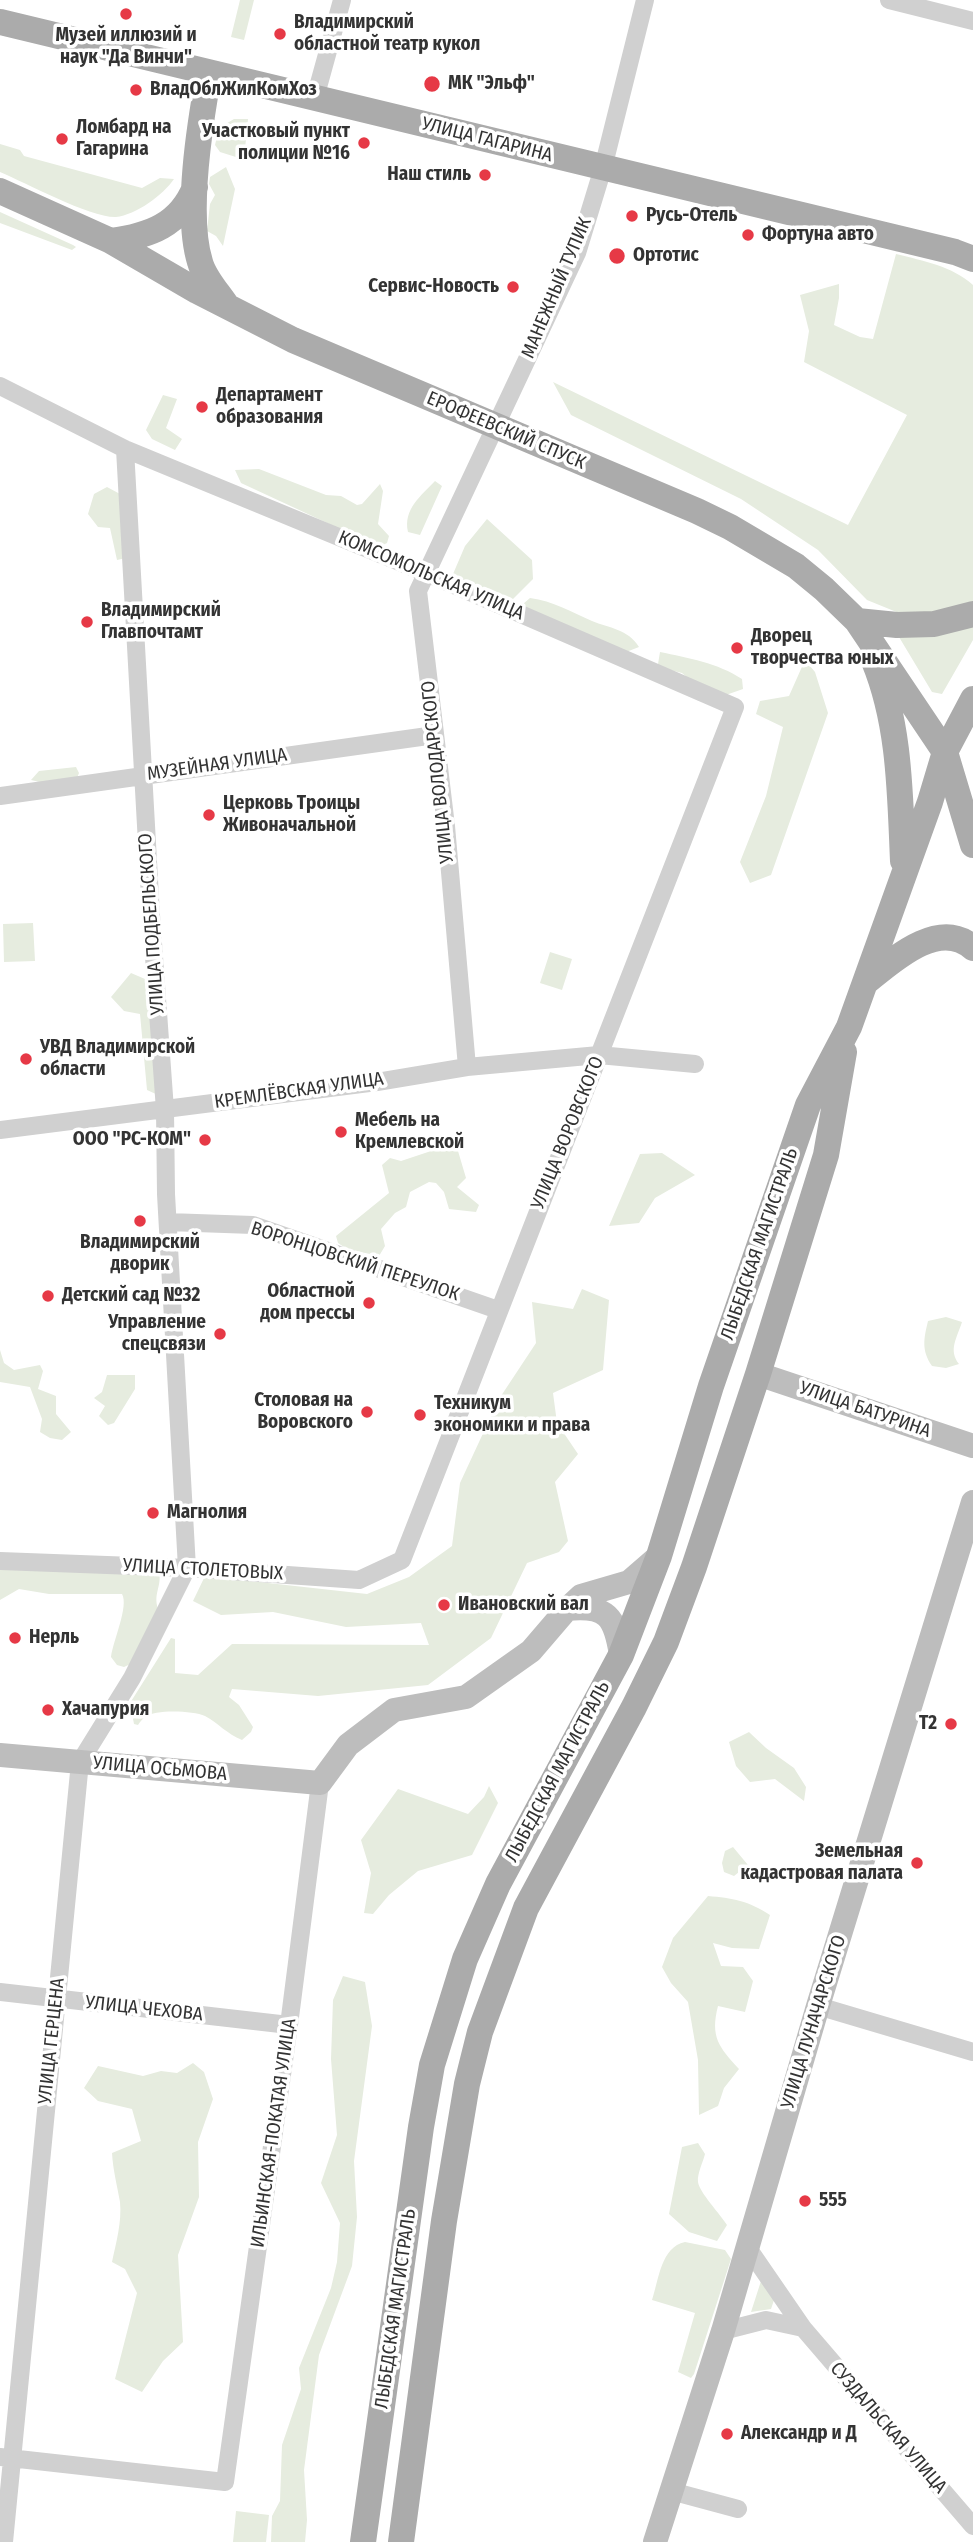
<!DOCTYPE html>
<meta charset="utf-8">
<style>
body{margin:0}
canvas{display:block;background:#fff}
</style>
<canvas width="973" height="2542"></canvas>
<script>
const g = document.querySelector('canvas').getContext('2d');
g.lineJoin = 'round';
function fillPath(path, color) {
  g.fillStyle = color;
  g.fill(path, 'evenodd');
}
function strokePath(path, color, width, dash) {
  g.strokeStyle = color;
  g.lineWidth = width;
  g.lineCap = dash ? 'butt' : 'round';
  g.setLineDash(dash || []);
  g.stroke(path);
}
function write(font, color, halo, rows, align = 'center') {
  g.font = font + ' "Fira Sans Condensed",sans-serif';
  g.lineWidth = 7;
  g.setLineDash([]);
  g.textBaseline = 'middle';
  g.strokeStyle = halo;
  g.fillStyle = color;
  for (const [text, x, y, turn = 0] of rows) {
    g.save();
    g.translate(x, y);
    g.rotate((+turn || 0) * Math.PI / 180);
    g.textAlign = isNaN(turn) ? turn : align;
    if (halo) g.strokeText(text, 0, 0);
    g.fillText(text, 0, 0);
    g.restore();
  }
}
const green = new Path2D(`
 M 240,0 L 254,0 L 244,40 L 231,37 Z
 M 234,119 L 248,119 L 245,149 L 239,158 L 220,152 L 215,145 L 219,128 Z
 M 0,144 L 20,150 L 24,156 L 142,188 L 160,178 L 174,179 C 163,195 136,215 116,217 C 91,218 26,183 0,172 Z
 M 226,167 L 235,189 L 223,246 L 216,236 L 207,231 L 210,204 L 215,195 L 209,184 L 210,177 Z
 M 0,212 L 73,245 L 76,247 L 72,250 L 0,223 Z
 M 896,254 C 924,261 952,266 973,285 L 973,602 L 935,612 L 899,613 L 867,600 L 818,550 L 741,499 L 571,415 L 553,382 L 848,525 L 907,415 L 804,362 L 809,331 L 800,295 L 839,284 L 839,298 L 834,325 L 860,337 L 873,339 Z
 M 163,395 L 177,399 L 166,428 L 182,439 L 175,450 L 152,439 L 146,430 Z
 M 259,469 L 326,495 L 341,496 L 357,505 L 362,504 L 380,484 L 383,491 L 378,524 L 389,536 L 387,543 L 379,547 L 241,483 L 235,470 Z
 M 435,481 L 442,486 L 420,535 L 408,532 C 403,509 421,496 435,481 Z
 M 107,487 L 120,494 L 126,558 L 117,560 L 110,528 L 98,527 L 88,514 L 94,494 Z
 M 487,519 L 532,560 L 533,579 L 513,599 L 490,596 L 453,574 L 465,546 Z
 M 530,598 C 553,601 571,612 592,621 C 609,628 628,629 639,647 L 621,654 L 523,609 L 523,604 Z
 M 973,622 L 973,640 L 942,694 L 932,692 L 896,632 Z
 M 660,652 C 688,658 718,663 742,679 L 743,689 L 723,696 L 695,684 L 682,673 L 662,668 L 658,664 Z
 M 805,660 L 815,672 L 828,713 L 771,875 L 750,883 L 740,862 L 766,796 L 783,727 L 756,714 L 760,701 L 789,696 Z
 M 76,767 L 79,773 L 77,778 L 44,783 L 31,780 L 39,771 Z
 M 33,923 L 35,961 L 4,962 L 3,924 Z
 M 550,952 L 572,959 L 562,990 L 540,983 Z
 M 131,973 L 152,982 L 158,1095 L 147,1090 L 140,1014 L 124,1011 L 111,997 Z
 M 434,1150 L 458,1151 L 466,1178 L 457,1187 L 479,1205 L 476,1212 L 449,1209 L 444,1192 L 436,1183 L 429,1182 L 410,1192 L 406,1207 L 395,1213 L 381,1229 L 385,1246 L 379,1256 L 347,1249 L 338,1243 L 336,1236 L 389,1193 L 382,1165 L 390,1158 L 401,1161 Z
 M 662,1153 L 695,1175 L 655,1198 L 639,1223 L 609,1226 L 640,1154 Z
 M 582,1289 L 609,1300 L 603,1370 L 553,1393 L 557,1423 L 578,1454 L 555,1482 L 568,1541 L 559,1552 L 527,1563 L 491,1638 L 428,1685 L 318,1696 L 232,1689 L 229,1697 L 239,1705 L 253,1727 L 251,1732 L 242,1740 C 227,1734 218,1723 205,1716 C 193,1711 156,1709 145,1717 C 142,1719 140,1722 138,1725 L 134,1724 L 130,1703 L 171,1638 L 175,1639 L 175,1673 L 198,1675 L 232,1644 L 429,1645 L 421,1623 L 346,1627 L 273,1612 L 221,1615 L 193,1601 L 205,1576 L 367,1594 L 409,1577 L 452,1546 L 460,1483 L 499,1399 L 536,1343 L 532,1302 L 573,1309 Z
 M 946,1317 L 962,1322 C 957,1338 948,1350 959,1364 L 946,1368 L 932,1366 C 921,1350 924,1338 928,1321 Z
 M 0,1350 L 4,1363 L 14,1370 L 40,1365 L 43,1371 L 38,1389 L 56,1396 L 56,1414 L 71,1432 L 62,1440 L 50,1438 L 40,1432 L 42,1419 L 30,1387 L 0,1382 Z
 M 107,1375 L 135,1375 L 135,1389 L 114,1423 L 108,1425 L 99,1416 L 105,1406 L 94,1398 L 102,1392 Z
 M 0,1565 L 159,1572 C 162,1587 153,1593 158,1609 L 135,1662 L 124,1667 L 117,1665 L 111,1657 C 113,1641 129,1606 122,1594 L 49,1594 L 19,1589 L 0,1600 Z
 M 749,1732 L 766,1748 L 794,1768 L 806,1787 L 804,1801 L 775,1779 L 750,1782 L 736,1766 L 729,1742 Z
 M 489,1786 L 498,1803 L 472,1855 L 418,1871 L 389,1895 L 373,1914 L 364,1913 L 371,1873 L 361,1840 L 398,1789 L 468,1814 L 484,1797 Z
 M 733,1847 L 748,1865 L 734,1876 L 724,1872 L 722,1863 L 725,1851 Z
 M 708,1896 C 732,1898 749,1901 770,1915 L 759,1949 L 732,1948 L 713,1943 L 721,1966 L 743,1967 L 753,1981 L 745,2012 L 718,2006 C 710,2037 719,2047 739,2069 L 724,2088 L 718,2106 L 699,2115 L 698,2060 L 688,2002 L 671,1983 L 662,1967 L 673,1938 Z
 M 343,1976 L 365,1982 L 372,2026 L 354,2161 L 357,2217 L 352,2266 L 319,2355 L 304,2470 L 307,2520 L 305,2542 L 271,2542 L 272,2516 L 280,2501 L 282,2445 L 301,2389 L 299,2368 L 331,2288 L 337,2262 L 340,2223 L 321,2183 L 337,2135 L 331,2059 L 333,2000 Z
 M 193,2063 L 204,2072 L 213,2099 L 198,2142 L 199,2197 L 178,2255 L 183,2342 L 163,2361 L 142,2392 L 115,2379 L 137,2293 L 125,2269 L 112,2262 C 116,2243 122,2222 120,2202 C 117,2185 113,2170 112,2153 L 141,2141 L 132,2109 L 98,2101 L 84,2088 L 98,2066 L 143,2076 L 161,2071 L 177,2073 Z
 M 698,2143 L 705,2154 C 703,2162 697,2174 698,2182 C 699,2192 721,2215 727,2225 L 717,2241 L 689,2232 L 669,2214 L 682,2147 Z
 M 685,2242 L 725,2250 L 731,2259 L 694,2374 L 691,2378 L 678,2372 L 695,2313 L 652,2300 C 659,2279 661,2247 685,2242 Z
 M 761,2281 L 774,2300 L 771,2309 L 751,2312 Z
 M 236,2511 L 269,2515 L 266,2542 L 233,2542 Z`);
const street = new Path2D(`
 M 889,0 L 973,21
 M 315,98 L 342,0
 M 0,386 L 125,449 L 426,573 L 735,707 L 402,1560 L 359,1580 L 187,1568 L 0,1561
 M 0,796 L 435,735
 M 467,1067 L 446,826 L 418,591 L 577,253 L 603,168 L 645,0
 M 0,1130 L 377,1082 L 467,1067 L 599,1055 L 695,1064
 M 168,1222 L 253,1225 L 498,1310
 M 0,1992 L 289,2025
 M 818,2006 L 973,2052
 M 748,2248 L 803,2328 L 973,2526
 M 723,2331 L 766,2320 L 803,2328
 M 0,2457 L 225,2482 L 289,2025 L 320,1783
 M 671,2491 L 738,2509
 M 4,2542 L 80,1762 L 132,1678 L 187,1568 L 166,1194 L 165,1110 L 151,915 L 125,449`);
const secondary = new Path2D(`
 M 758,1374 L 973,1446
 M 567,1609 C 607,1605 615,1616 621,1655
 M 0,1755 L 320,1783 L 348,1745 L 394,1710 L 466,1697 L 531,1651 L 567,1609 L 581,1596 L 629,1582 L 659,1556
 M 655,2542 L 723,2331 L 818,2006 L 973,1502`);
const primary = new Path2D(`
 M 0,22 L 955,252 L 973,259
 M 209,73 C 200,123 185,214 200,262 C 204,277 216,290 225,303
 M 0,191 L 111,241 L 197,291 L 293,340 L 697,511 L 730,527 L 796,566 L 824,589 L 857,621 L 945,752 L 973,845
 M 111,241 C 149,236 180,225 195,187
 M 857,621 L 897,625 L 934,624 L 973,614
 M 874,661 C 900,724 900,794 903,861
 M 866,982 C 892,961 939,917 973,948
 M 363,2542 L 421,2127 L 432,2065 L 465,1959 L 498,1884 L 621,1655 L 659,1556 L 711,1386 L 808,1105 L 849,1027 L 930,802 L 945,752 L 973,699
 M 401,2542 L 444,2221 L 467,2084 L 480,2032 L 526,1908 L 634,1707 L 666,1642 L 694,1567 L 758,1374 L 826,1155 L 844,1052`);
const markers = [
 [126,14,7,"#e63946"],
 [280,34,7,"#e63946"],
 [432,84,9,"#e63946"],
 [136,90,7,"#e63946"],
 [62,139,7,"#e63946"],
 [364,143,7,"#e63946"],
 [485,175,7,"#e63946"],
 [632,216,7,"#e63946"],
 [748,235,7,"#e63946"],
 [617,256,9,"#e63946"],
 [513,287,7,"#e63946"],
 [202,407,7,"#e63946"],
 [87,622,7,"#e63946"],
 [737,648,7,"#e63946"],
 [209,815,7,"#e63946"],
 [26,1059,7,"#e63946"],
 [341,1132,7,"#e63946"],
 [205,1140,7,"#e63946"],
 [140,1221,7,"#e63946"],
 [48,1296,7,"#e63946"],
 [369,1303,7,"#e63946"],
 [220,1334,7,"#e63946"],
 [367,1412,7,"#e63946"],
 [420,1415,7,"#e63946"],
 [153,1513,7,"#e63946"],
 [444,1605,7,"#e63946"],
 [15,1638,7,"#e63946"],
 [48,1710,7,"#e63946"],
 [951,1724,7,"#e63946"],
 [917,1863,7,"#e63946"],
 [805,2201,7,"#e63946"],
 [727,2434,7,"#e63946"]
];
const poiNames = [
 ["Владимирский",294,23],
 ["областной театр кукол",294,45],
 ["Музей иллюзий и",126,36,"center"],
 ["наук \"Да Винчи\"",126,58,"center"],
 ["МК \"Эльф\"",448,84],
 ["ВладОблЖилКомХоз",150,90],
 ["Ломбард на",76,128],
 ["Гагарина",76,150],
 ["Участковый пункт",350,132,"right"],
 ["полиции №16",350,154,"right"],
 ["Наш стиль",471,175,"right"],
 ["Русь-Отель",646,216],
 ["Фортуна авто",762,235],
 ["Ортотис",633,256],
 ["Сервис-Новость",499,287,"right"],
 ["Департамент",216,396],
 ["образования",216,418],
 ["Владимирский",101,611],
 ["Главпочтамт",101,633],
 ["Дворец",751,637],
 ["творчества юных",751,659],
 ["Церковь Троицы",223,804],
 ["Живоначальной",223,826],
 ["УВД Владимирской",40,1048],
 ["области",40,1070],
 ["Мебель на",355,1121],
 ["Кремлевской",355,1143],
 ["ООО \"РС-КОМ\"",191,1140,"right"],
 ["Владимирский",140,1243,"center"],
 ["дворик",140,1265,"center"],
 ["Областной",355,1292,"right"],
 ["дом прессы",355,1314,"right"],
 ["Детский сад №32",62,1296],
 ["Управление",206,1323,"right"],
 ["спецсвязи",206,1345,"right"],
 ["Столовая на",353,1401,"right"],
 ["Воровского",353,1423,"right"],
 ["Техникум",434,1404],
 ["экономики и права",434,1426],
 ["Магнолия",167,1513],
 ["Ивановский вал",458,1605],
 ["Нерль",29,1638],
 ["Хачапурия",62,1710],
 ["T2",937,1724,"right"],
 ["Земельная",903,1852,"right"],
 ["кадастровая палата",903,1874,"right"],
 ["555",819,2201],
 ["Александр и Д",741,2434]
];
const streetNames = [
 ["УЛИЦА ГАГАРИНА",487,140,14],
 ["МАНЕЖНЫЙ ТУПИК",557,288,-67],
 ["ЕРОФЕЕВСКИЙ СПУСК",506,431,23],
 ["КОМСОМОЛЬСКАЯ УЛИЦА",431,576,23],
 ["МУЗЕЙНАЯ УЛИЦА",217,765,-8],
 ["УЛИЦА ВОЛОДАРСКОГО",438,772,-96],
 ["УЛИЦА ПОДБЕЛЬСКОГО",152,924,-94],
 ["КРЕМЛЁВСКАЯ УЛИЦА",299,1091,-8],
 ["УЛИЦА ВОРОВСКОГО",568,1133,-68],
 ["ЛЫБЕДСКАЯ МАГИСТРАЛЬ",760,1244,-71],
 ["ВОРОНЦОВСКИЙ ПЕРЕУЛОК",355,1262,18],
 ["УЛИЦА БАТУРИНА",865,1410,19],
 ["УЛИЦА СТОЛЕТОВЫХ",203,1570,3],
 ["УЛИЦА ОСЬМОВА",160,1769,5],
 ["ЛЫБЕДСКАЯ МАГИСТРАЛЬ",558,1772,-62],
 ["УЛИЦА ЧЕХОВА",144,2009,6],
 ["УЛИЦА ЛУНАЧАРСКОГО",814,2022,-73],
 ["УЛИЦА ГЕРЦЕНА",52,2041,-84],
 ["ИЛЬИНСКАЯ-ПОКАТАЯ УЛИЦА",274,2133,-82],
 ["ЛЫБЕДСКАЯ МАГИСТРАЛЬ",396,2309,-82],
 ["СУЗДАЛЬСКАЯ УЛИЦА",888,2428,49]
];
fillPath(green, '#e6ecdf');
strokePath(street, '#d0d0d0', 18);
strokePath(secondary, '#bdbdbd', 24);
strokePath(primary, '#ababab', 26);
for (const [x, y, r, color] of markers) {
  const dot = new Path2D();
  dot.arc(x, y, r, 0, 2 * Math.PI);
  g.fillStyle = color;
  g.fill(dot);
  strokePath(dot, '#fff', 2.5);
}
write('bold 19px', '#333', '#fff', poiNames, 'left');
write('19px', '#333', '#fff', streetNames);
</script>
